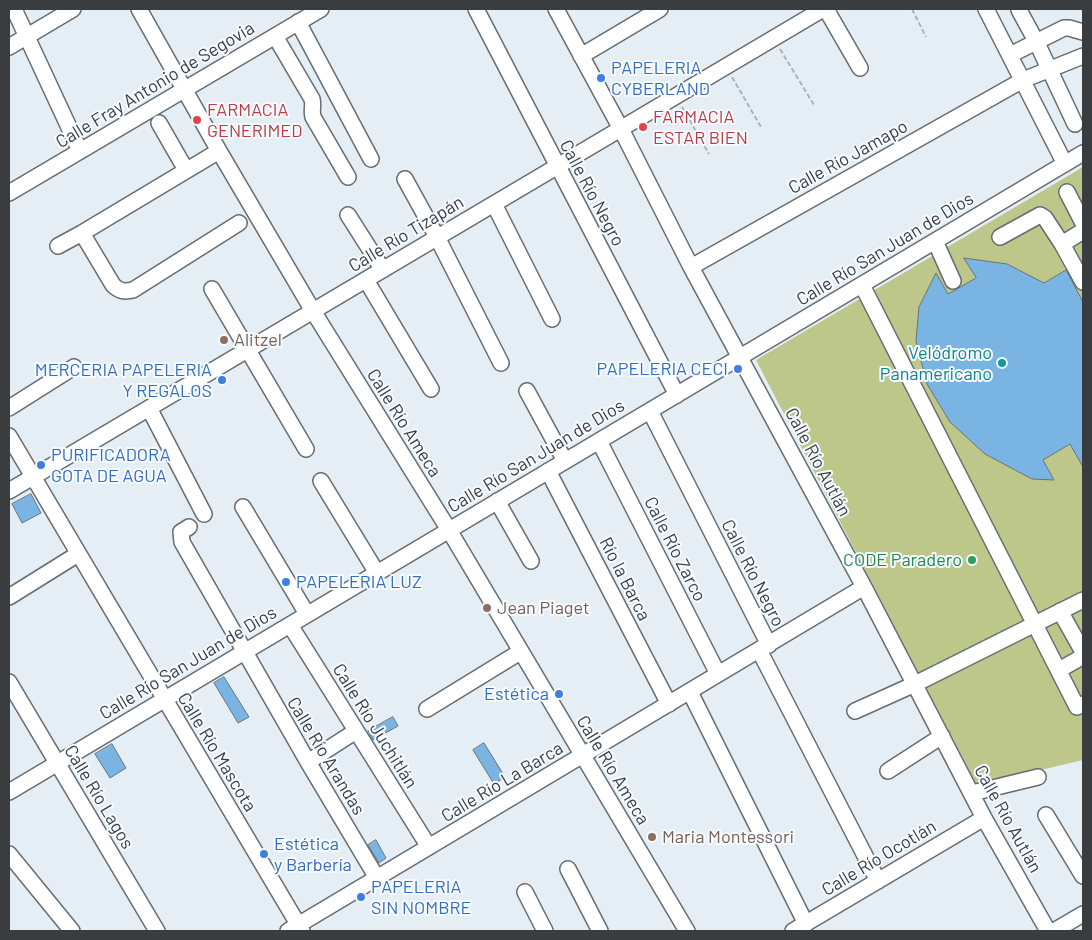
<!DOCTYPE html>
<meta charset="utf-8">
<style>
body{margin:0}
#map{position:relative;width:1092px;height:940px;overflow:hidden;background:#e6eef5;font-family:Barlow,sans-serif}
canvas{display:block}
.frame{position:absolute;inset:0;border:10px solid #3a3d40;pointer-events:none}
</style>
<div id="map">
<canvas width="1092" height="940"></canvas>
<div class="frame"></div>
</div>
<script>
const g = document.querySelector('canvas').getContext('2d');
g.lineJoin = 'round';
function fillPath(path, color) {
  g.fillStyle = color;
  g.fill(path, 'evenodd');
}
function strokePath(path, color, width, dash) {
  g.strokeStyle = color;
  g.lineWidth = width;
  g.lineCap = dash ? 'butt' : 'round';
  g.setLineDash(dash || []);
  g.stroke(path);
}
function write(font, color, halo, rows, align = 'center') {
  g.font = font + ' Barlow,sans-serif';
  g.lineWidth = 4;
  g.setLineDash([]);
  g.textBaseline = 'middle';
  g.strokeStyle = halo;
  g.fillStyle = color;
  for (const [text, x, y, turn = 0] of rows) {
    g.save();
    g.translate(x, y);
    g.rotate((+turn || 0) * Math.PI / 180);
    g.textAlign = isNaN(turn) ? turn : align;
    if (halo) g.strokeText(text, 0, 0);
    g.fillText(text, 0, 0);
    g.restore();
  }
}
const green = new Path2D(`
 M 1083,167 L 1083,760 L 977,785 L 756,360 Z`);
const building = new Path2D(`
 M 964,258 L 1007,264 L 1044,283 L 1066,270 L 1083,302 L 1083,467 L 1070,444 L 1043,460 L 1054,480 L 1032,479 L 985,454 L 950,422 L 927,384 L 916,341 L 919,307 L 936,273 L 948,294 L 976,278 Z
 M 31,494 L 41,513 L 22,523 L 12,504 Z
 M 224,677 L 249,717 L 238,723 L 214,683 Z
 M 393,717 L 398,726 L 373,740 L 368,731 Z
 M 484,743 L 505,777 L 494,784 L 473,750 Z
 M 112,744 L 126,768 L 110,778 L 95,754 Z
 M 376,840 L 386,858 L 379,863 L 368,845 Z`);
const path = new Path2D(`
 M 912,9 L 926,37
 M 780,49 L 814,105
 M 732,77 L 761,127
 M 682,107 L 709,154`);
const minor = new Path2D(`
 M 14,9 L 80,151
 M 139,9 L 219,151 L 313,311 L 449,530 L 687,931
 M 476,9 L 677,395
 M 556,9 L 621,129 L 691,267 L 864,587 L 984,818 L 1048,931
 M 826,9 L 860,68
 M 986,9 L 1065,164
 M 1019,10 L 1037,43 L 1075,124
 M 298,22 L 371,159
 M 275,36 L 312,99 C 314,106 311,110 313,117 L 348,177
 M 9,47 L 73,9
 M 1010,55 L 1064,28 L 1069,28 L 1083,32
 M 581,56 L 660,9
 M 159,123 L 186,170
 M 405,179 L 437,237 L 501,363
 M 1067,192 L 1083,223
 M 9,193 L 321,9
 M 494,204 L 552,319
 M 348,215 L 383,270
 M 82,233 L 113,285 C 119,291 124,292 133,290 L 239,223
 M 1000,237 L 1040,215 L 1045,218 L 1062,244 L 1083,231
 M 935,241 L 953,281
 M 1062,244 L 1083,282
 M 58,246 L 82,233 L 219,151
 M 691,267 L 1023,80 L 1083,56
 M 366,280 L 431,389
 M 862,285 L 1077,707 L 1083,704
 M 212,289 L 306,449
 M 527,391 L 565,461
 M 9,408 L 74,367
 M 149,408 L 204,514
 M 650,411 L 769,645
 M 9,436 L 302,931
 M 599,441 L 718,674
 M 548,471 L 669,704
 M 321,481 L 377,573
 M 9,491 L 823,9
 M 497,501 L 531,561
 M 243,507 L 307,614
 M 189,527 L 181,532 L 182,542 L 308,762 L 377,878
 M 9,597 L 78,554
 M 290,625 L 429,847
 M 759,650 L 878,881
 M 1059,670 L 1082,657 L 1083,652 L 1060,611
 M 9,682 L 157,931
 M 690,692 L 806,924
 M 427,709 L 520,652
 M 855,711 L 915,684 L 1083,600
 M 308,762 L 356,731
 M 888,771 L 942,736
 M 9,792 L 1083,153
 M 972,793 L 1038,777
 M 1046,815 L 1083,876
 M 9,854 L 72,931
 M 568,869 L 600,931
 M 525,892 L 545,931
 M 288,931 L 864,587
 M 793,931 L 984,818
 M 1054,931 L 1083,914`);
const markers = [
 [601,78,5,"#3f7fe0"],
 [197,120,5,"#e0444e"],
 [643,127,5,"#e0444e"],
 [224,340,5,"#8d6e63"],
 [1002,363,5,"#0f9aa8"],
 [738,369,5,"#3f7fe0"],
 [222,380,5,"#3f7fe0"],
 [41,465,5,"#3f7fe0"],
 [972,560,5,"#2e9e5b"],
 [286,582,5,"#3f7fe0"],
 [487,608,5,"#8d6e63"],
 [559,694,5,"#3f7fe0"],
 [652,837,5,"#8d6e63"],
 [264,854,5,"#3f7fe0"],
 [361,897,5,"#3f7fe0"]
];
const shopNames = [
 ["PAPELERIA",611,68],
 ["CYBERLAND",611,89],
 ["PAPELERIA CECI",728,369,"right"],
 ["MERCERIA PAPELERIA",212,370,"right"],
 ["Y REGALOS",212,391,"right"],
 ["PURIFICADORA",51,455],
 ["GOTA DE AGUA",51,476],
 ["PAPELERIA LUZ",296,582],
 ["Estética",549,694,"right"],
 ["Estética",274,844],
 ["y Barbería",274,865],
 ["PAPELERIA",371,887],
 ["SIN NOMBRE",371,908]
];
const streetNames = [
 ["Calle Fray Antonio de Segovia",155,85,-31],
 ["Calle Río Jamapo",848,157,-29],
 ["Calle Río Negro",592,193,62],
 ["Calle Río Tizapán",406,234,-31],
 ["Calle Río San Juan de Dios",885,249,-31],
 ["Calle Río Ameca",404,423,58],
 ["Calle Río San Juan de Dios",536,456,-31],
 ["Calle Río Autlán",818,462,62],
 ["Calle Río Zarco",675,549,63],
 ["Calle Río Negro",753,573,63],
 ["Río la Barca",625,579,63],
 ["Calle Río San Juan de Dios",188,663,-31],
 ["Calle Río Juchitlán",375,726,58],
 ["Calle Río Mascota",217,752,59],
 ["Calle Río Arandas",326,756,59],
 ["Calle Río Ameca",613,770,59],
 ["Calle Río La Barca",502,782,-31],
 ["Calle Río Lagos",99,797,59],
 ["Calle Río Autlán",1008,819,61],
 ["Calle Río Ocotlán",879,858,-31]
];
const healthNames = [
 ["FARMACIA",207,110],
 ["GENERIMED",207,131],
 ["FARMACIA",653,117],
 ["ESTAR BIEN",653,138]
];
const educationNames = [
 ["Alitzel",234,340],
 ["Jean Piaget",497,608],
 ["Maria Montessori",662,837]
];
const cultureNames = [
 ["Velódromo",992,353],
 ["Panamericano",992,374]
];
const leisureNames = [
 ["CODE Paradero",962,560]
];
fillPath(green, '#bdc789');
fillPath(building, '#7ab4e2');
strokePath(building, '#6c7379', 1);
strokePath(minor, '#656c72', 18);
strokePath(path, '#acb2b8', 2, [5, 2.5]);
strokePath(minor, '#fff', 15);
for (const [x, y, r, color] of markers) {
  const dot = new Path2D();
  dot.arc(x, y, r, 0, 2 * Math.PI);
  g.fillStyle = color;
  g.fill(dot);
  strokePath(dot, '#f6fbff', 2);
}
write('18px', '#366cbe', '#f6fbff', shopNames, 'left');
write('18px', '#3a3d40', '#f6fbff', streetNames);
write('18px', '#be3a42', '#f6fbff', healthNames, 'left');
write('18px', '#785e54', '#f6fbff', educationNames, 'left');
write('18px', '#0d838f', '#f6fbff', cultureNames, 'right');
write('18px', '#27864d', '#f6fbff', leisureNames, 'right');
</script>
